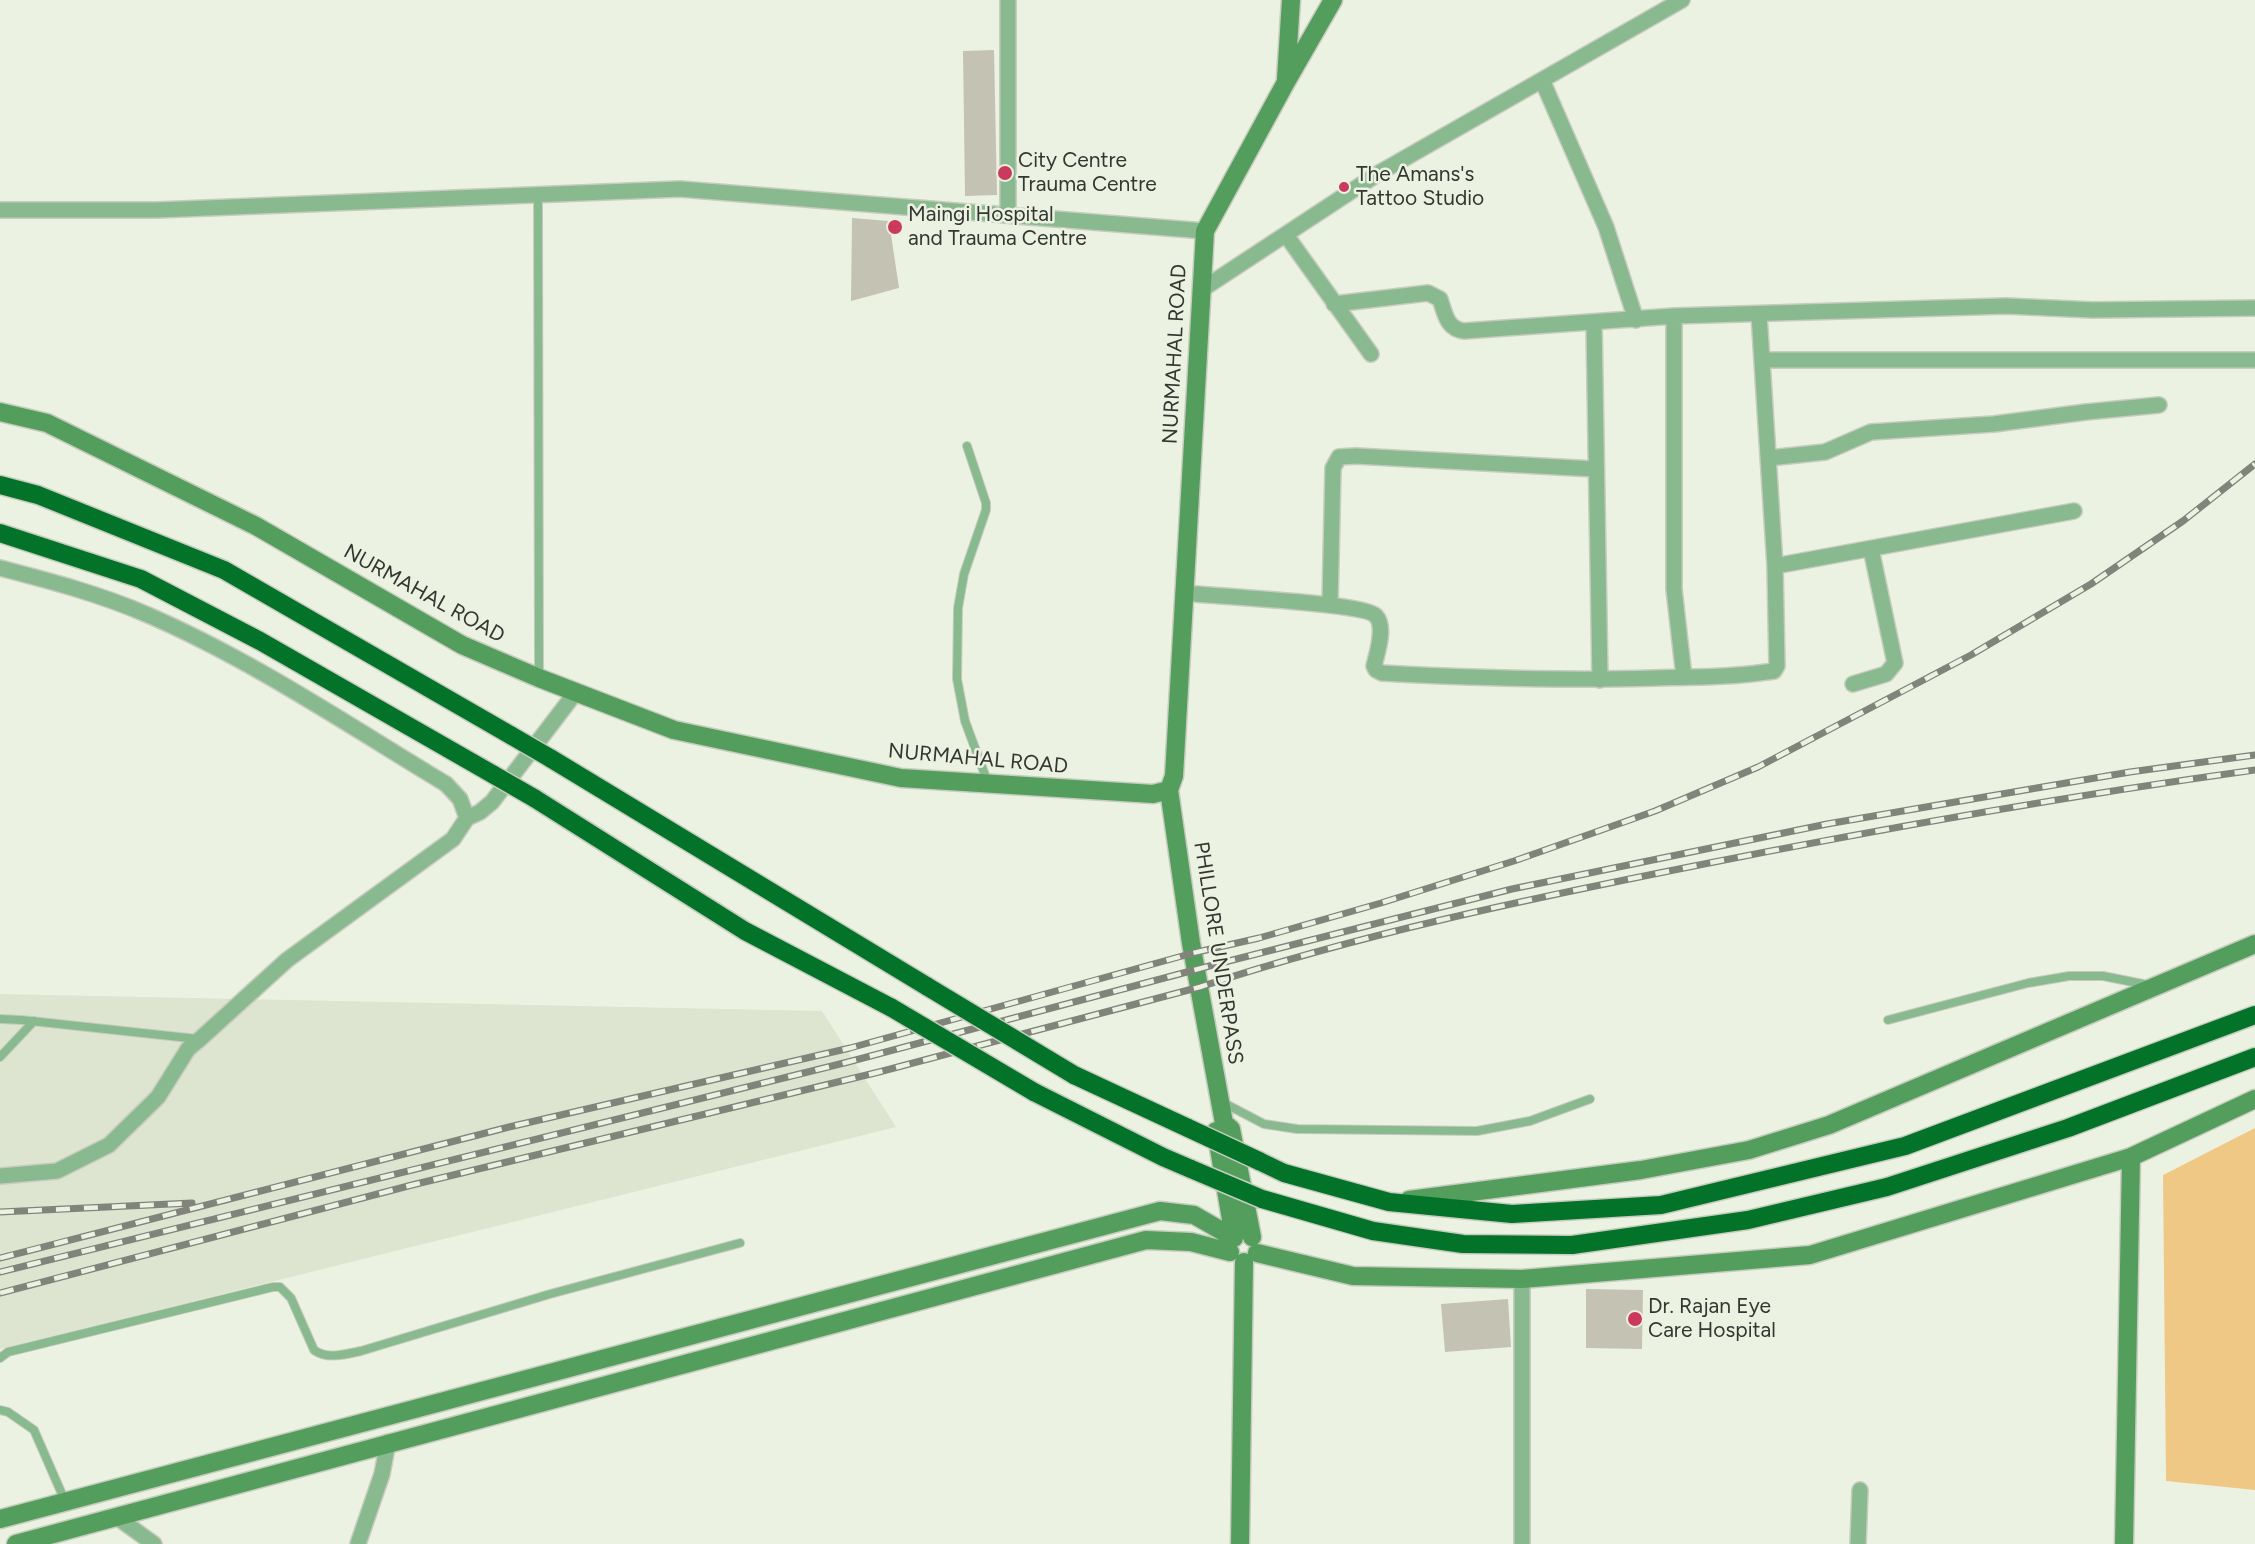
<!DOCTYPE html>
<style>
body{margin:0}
canvas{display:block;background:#ecf2e2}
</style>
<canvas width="2255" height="1544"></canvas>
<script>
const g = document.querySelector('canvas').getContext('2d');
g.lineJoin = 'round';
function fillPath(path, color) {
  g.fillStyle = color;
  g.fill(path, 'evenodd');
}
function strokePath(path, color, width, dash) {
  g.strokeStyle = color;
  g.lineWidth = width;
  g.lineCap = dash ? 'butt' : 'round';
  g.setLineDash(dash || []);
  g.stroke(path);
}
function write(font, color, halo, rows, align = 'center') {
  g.font = font + ' Figtree,sans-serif';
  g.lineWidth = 5;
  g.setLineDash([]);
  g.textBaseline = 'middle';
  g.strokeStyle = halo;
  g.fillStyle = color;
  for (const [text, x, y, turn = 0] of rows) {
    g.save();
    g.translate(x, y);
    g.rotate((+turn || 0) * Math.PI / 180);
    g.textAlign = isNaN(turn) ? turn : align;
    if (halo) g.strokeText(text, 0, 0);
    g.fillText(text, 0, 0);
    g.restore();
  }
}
const built = new Path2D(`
 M 0,994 L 822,1011 L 896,1127 L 0,1349 Z`);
const green = new Path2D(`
 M 2255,1128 L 2255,1490 L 2166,1481 L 2163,1175 Z`);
const building = new Path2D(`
 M 994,50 L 997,195 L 965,196 L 963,51 Z
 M 852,218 L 889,221 L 899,288 L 851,301 Z
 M 1586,1289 L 1643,1290 L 1642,1349 L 1586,1348 Z
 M 1508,1299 L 1511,1347 L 1445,1352 L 1441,1304 Z`);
const lane = new Path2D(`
 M 538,195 L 539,676
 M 967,446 L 986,503 L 986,510 L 964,574 L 958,608 L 957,679 L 965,721 L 988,783
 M 0,1019 L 22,1020 L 198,1039
 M 1888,1020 L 2028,983 L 2069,976 L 2103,976 L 2148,985
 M 0,1057 L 34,1021
 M 1222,1102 L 1264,1124 L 1297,1129 L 1477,1131 L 1530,1121 L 1590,1099
 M 0,1358 L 8,1352 L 273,1287 L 280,1287 L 291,1298 L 314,1350 C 327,1360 346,1354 361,1351 L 550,1294 L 740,1243
 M 0,1410 L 8,1412 L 34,1430 L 65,1501`);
const street = new Path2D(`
 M 1542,80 L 1606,227 L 1636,320
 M 0,210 L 157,210 L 680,189 L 1205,231
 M 1008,215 L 1008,0
 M 1286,235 L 1371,354
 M 1201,290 L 1379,173 L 1682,0
 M 1334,304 L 1428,293 L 1440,299 C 1445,314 1447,329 1464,331 L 1674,316 L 2006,306 L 2093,310 L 2255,308
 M 1674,316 L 1674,589 L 1684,677
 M 1594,323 L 1600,680
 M 1763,360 L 2255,360
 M 1769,458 L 1825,452 L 1871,432 L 1994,424 L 2086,412 L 2159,405
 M 1775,566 L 2074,511
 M 0,568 C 50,581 100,594 148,615 C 252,660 348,725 446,784 L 460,799 L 467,818 L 453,839 L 287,960 L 200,1039 L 188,1049 L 158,1097 L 109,1145 L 57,1171 L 0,1176
 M 1183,593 C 1211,596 1365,603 1376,616 C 1386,627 1377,653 1374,666 L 1376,670 L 1382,673 C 1473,678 1564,681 1655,678 C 1694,677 1735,677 1774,671 L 1777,666 L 1775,566 L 1759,314
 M 1330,604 L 1333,468 L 1339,457 L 1356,456 L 1595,469
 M 1853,684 L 1886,674 L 1895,663 L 1871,549
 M 467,818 L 480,812 L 492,802 L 576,692
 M 1522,1279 L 1522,1544
 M 118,1518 L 154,1544
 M 358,1544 L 382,1474 L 388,1442
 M 1858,1544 L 1860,1490`);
const secondary = new Path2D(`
 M 1286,79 L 1291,0
 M 0,412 L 47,423 L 256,526 L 462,645 L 539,678 L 674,730 L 901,778 L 1153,794 L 1169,790 L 1174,776 L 1205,231 L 1286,82 L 1333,0
 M 1169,790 L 1191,943 L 1224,1123 L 1231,1129 L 1252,1237
 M 1216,1131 L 1234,1237
 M 1409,1200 L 1641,1170 L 1749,1150 L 1829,1125 L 2255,944
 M 1257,1253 L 1353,1276 L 1522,1279 L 1810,1255 L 2131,1157 L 2255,1099
 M 0,1519 L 1160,1211 L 1194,1215 L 1234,1238
 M 16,1544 L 1146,1240 L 1191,1242 L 1230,1252
 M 1240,1544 L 1244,1262
 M 2124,1544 L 2131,1157`);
const highway = new Path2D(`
 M 0,485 L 38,495 L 224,570 L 512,736
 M 0,533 L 141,579 L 260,641 L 494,775
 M 550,758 L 928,987
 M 534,798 L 745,931 L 892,1008
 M 1074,1075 L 1188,1128
 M 1034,1092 L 1163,1157 L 1191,1169
 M 1259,1161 L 1284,1173 L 1389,1202 L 1512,1214 L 1661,1205 L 1905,1146 L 2255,1015
 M 1262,1199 L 1373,1231 L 1463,1244 L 1572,1245 L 1748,1220 L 1887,1187 L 2068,1128 L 2255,1057`);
const rail = new Path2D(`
 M 0,1212 L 192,1203
 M 0,1258 L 509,1127 L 850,1048 L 1193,953 L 1259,938 L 1381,903 L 1514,861 L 1655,811 L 1758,767 L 1971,655 L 2091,584 L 2183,521 L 2255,464
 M 0,1272 L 848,1062 L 1217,964 L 1512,889 L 1827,824 L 2130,772 L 2255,755
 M 0,1293 L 412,1185 L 879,1072 L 1200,987 C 1361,934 1528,899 1694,866 C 1880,829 2067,796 2255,770`);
const highwayBridge = new Path2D(`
 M 512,736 L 550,758
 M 494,775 L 534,798
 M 928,987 L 1074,1075
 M 892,1008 L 1034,1092
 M 1188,1128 L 1259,1161
 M 1191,1169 L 1262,1199`);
const markers = [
 [1005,173,8,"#ca3a5c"],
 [1344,187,6,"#ca3a5c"],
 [895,227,8,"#ca3a5c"],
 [1635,1319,8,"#ca3a5c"]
];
const poiNames = [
 ["City Centre",1018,161],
 ["Trauma Centre",1018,185],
 ["The Amans's",1356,175],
 ["Tattoo Studio",1356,199],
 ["Maingi Hospital",908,215],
 ["and Trauma Centre",908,239],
 ["Dr. Rajan Eye",1648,1307],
 ["Care Hospital",1648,1331]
];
const streetNames = [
 ["NURMAHAL ROAD",1175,354,-87],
 ["NURMAHAL ROAD",424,594,29],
 ["NURMAHAL ROAD",978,759,5],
 ["PHILLORE UNDERPASS",1218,953,81]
];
fillPath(built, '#dde4cf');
fillPath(green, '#f0c886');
fillPath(building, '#c4c2b3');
strokePath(lane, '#c7ccbe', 10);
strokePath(street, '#c7ccbe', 18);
strokePath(secondary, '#c7ccbe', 21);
strokePath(highway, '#c7ccbe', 21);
strokePath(lane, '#89b98e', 8);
strokePath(street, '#89b98e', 15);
strokePath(secondary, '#539e5d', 18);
strokePath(highway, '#027328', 18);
strokePath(rail, '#80847a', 7);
strokePath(rail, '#ecf2e2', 4.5, [14]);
strokePath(highwayBridge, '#c7ccbe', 21, []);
strokePath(highwayBridge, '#027328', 18);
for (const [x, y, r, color] of markers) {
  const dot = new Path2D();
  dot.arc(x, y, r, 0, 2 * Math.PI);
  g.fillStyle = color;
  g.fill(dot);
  strokePath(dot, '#ecf2e2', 2);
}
write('21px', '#343630', '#ecf2e2', poiNames, 'left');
write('21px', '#343630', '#ecf2e2', streetNames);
</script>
